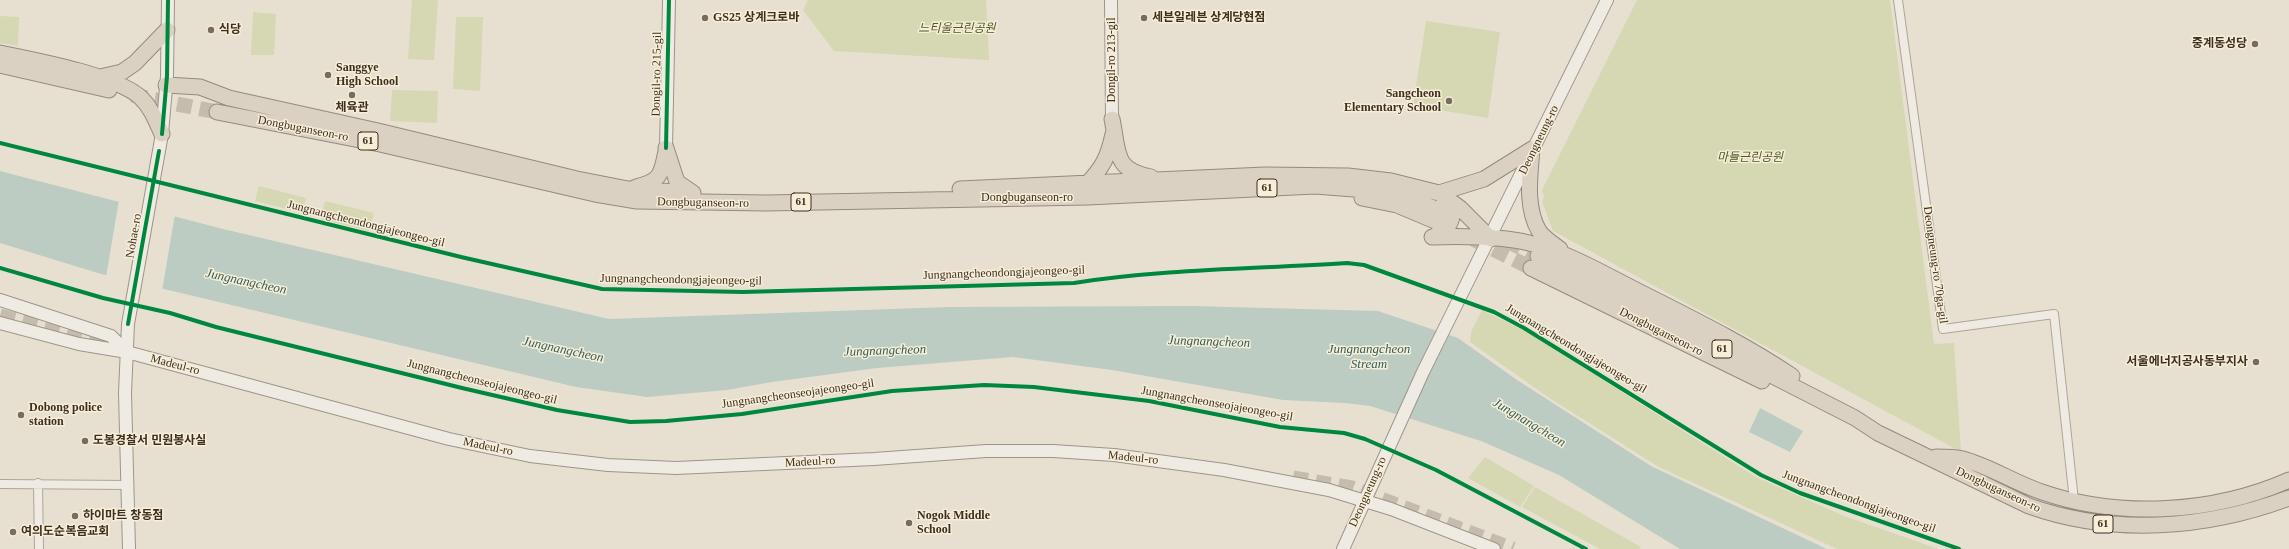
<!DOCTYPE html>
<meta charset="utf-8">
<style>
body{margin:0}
canvas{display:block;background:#e7e0d1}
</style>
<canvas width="2289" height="549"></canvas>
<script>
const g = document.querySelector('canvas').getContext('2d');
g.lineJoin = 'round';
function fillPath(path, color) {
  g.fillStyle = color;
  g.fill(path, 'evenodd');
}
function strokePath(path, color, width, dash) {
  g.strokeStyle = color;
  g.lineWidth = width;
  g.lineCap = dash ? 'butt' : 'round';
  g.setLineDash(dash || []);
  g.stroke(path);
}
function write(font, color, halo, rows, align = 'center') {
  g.font = font + ' "Times New Roman","Noto Sans KR",serif';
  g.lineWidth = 3;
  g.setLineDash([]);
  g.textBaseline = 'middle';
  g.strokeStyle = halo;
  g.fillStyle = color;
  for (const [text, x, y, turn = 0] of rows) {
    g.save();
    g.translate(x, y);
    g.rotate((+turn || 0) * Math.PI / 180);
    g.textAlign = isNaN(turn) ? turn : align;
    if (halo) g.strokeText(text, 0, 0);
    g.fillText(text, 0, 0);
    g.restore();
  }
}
const green = new Path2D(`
 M 412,0 L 438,0 L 434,60 L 408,59 Z
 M 808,0 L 986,0 L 989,60 L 834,51 L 803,10 Z
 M 1637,0 L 1890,0 L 1934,344 L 1954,343 L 1961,452 L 1553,231 L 1542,202 L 1544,197 L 1542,190 Z
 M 253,12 L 276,14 L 274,55 L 251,55 Z
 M 0,16 L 19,17 L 18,46 L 0,43 Z
 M 456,17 L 483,17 L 480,91 L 453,89 Z
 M 1426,21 L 1500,32 L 1488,118 L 1413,106 Z
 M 392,90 L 438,91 L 437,123 L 390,121 Z
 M 259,186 L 306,198 L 302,213 L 255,201 Z
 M 325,201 L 374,213 L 369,231 L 321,219 Z
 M 1482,310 L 1529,333 L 1756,477 L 1844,516 L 1939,549 L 1837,549 L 1659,467 L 1551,399 L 1470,342 L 1471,332 Z
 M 1485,457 L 1534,486 L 1520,507 L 1468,478 Z
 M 1535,487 L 1641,547 L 1640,549 L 1600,549 L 1522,507 Z`);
const water = new Path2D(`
 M 0,171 L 223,229 L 609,319 L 948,307 L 1192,306 L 1378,311 L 1458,338 L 1517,380 L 1651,466 L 1827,549 L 1680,549 L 1559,475 L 1481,441 L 1370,406 L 1345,403 L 1283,400 L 1112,370 L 1013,357 L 877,368 L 772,382 L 727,390 L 647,397 L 576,387 L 101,274 L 0,243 Z
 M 1760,408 L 1803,431 L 1790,452 L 1749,432 Z`);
const pier = new Path2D(`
 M 119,200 L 175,214 L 162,291 L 106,277 Z`);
const highwayTunnel = new Path2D(`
 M 132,95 L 217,112
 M 1473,239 L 1531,268
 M 1507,241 L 1538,256
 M 0,316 L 117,346
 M 1293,478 L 1352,488 L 1513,549`);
const street = new Path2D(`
 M 1898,0 L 1943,329 L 2054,314 L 2074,501
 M 38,483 L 39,549
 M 0,484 L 128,485`);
const secondary = new Path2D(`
 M 1111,0 L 1112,119
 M 666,148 L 669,0
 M 0,300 L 111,336 L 127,352
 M 0,323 L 79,344 L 127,352 L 449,439 L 530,456 L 608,465 L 676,468 L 874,459 L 986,451 L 1053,451 L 1114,455 L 1224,470 L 1329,490 L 1391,509 L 1494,549
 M 129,549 L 125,393 L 128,324 L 162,134 L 167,76 L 168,0
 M 1343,549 L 1423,372 L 1607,0`);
const highway = new Path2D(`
 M 0,53 C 34,60 115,75 140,97 C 151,107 156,121 162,134
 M 0,65 L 109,90
 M 100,77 L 122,72 L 135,63 L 167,30
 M 166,85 L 200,87 L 229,98 L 378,131 L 577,179 L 628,189 L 693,193
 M 217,112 L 380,144 L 595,194 L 637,201 L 766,203 L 1088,197 L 1315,186 L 1393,192 L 1441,211
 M 1112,119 C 1119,152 1113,170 1151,177
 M 666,148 L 677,182 L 693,193
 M 1532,149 C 1530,175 1525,207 1539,231 C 1544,238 1553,244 1560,249
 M 1087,184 C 1103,167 1108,157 1113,134
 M 636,187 C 661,181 661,175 666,151
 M 960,189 L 1265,175 L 1348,176 L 1391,181 L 1439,193 L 1460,208 L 1491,239
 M 1439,193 L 1484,179 L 1532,149
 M 1362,198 L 1397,205 L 1440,223
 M 1436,235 C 1449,228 1452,223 1453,209 L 1444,199
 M 1432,237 C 1462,236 1500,236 1529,243 C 1567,252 1602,273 1636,290 C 1689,317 1743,343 1792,376
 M 1538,256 L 1855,418 L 1878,433 L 2029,506 C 2113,536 2206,529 2289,498
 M 1531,268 L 1762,381
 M 1936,457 C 1944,457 1955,457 1963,459 C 1989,466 2015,483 2042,492 C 2120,519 2214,513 2289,480`);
const cycleway = new Path2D(`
 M 162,134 L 167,76 L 168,0
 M 0,143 L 461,257 L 602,289 L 743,292 L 1074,283 C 1164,269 1256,269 1347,263 L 1364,265 L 1494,312 L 1524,328 L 1761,475 L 1800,493 L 1959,549
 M 666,148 L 669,0
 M 0,268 L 103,298 L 170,313 L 216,327 L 462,388 L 557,410 L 630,422 L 666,421 L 742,414 L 892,391 L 984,385 L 1034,387 L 1149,401 L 1280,427 L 1344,433 L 1365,439 L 1436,470 L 1586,549
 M 128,324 L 159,151`);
const markers = [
 [705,18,4,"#786c5e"],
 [1144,18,4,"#786c5e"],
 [211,30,4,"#786c5e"],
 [2255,44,4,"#786c5e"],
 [328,75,4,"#786c5e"],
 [352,95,4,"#786c5e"],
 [1449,101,4,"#786c5e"],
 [2256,362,4,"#786c5e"],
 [21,415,4,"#786c5e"],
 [85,441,4,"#786c5e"],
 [75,516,4,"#786c5e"],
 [909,523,4,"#786c5e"],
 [13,532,4,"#786c5e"]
];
const shields = [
 [368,141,20],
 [1267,188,20],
 [801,202,20],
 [1722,349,20],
 [2103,524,20]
];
const shieldNames = [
 ["61",368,141],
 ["61",1267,188],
 ["61",801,202],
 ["61",1722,349],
 ["61",2103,524]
];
const poiNames = [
 ["GS25 상계크로바",713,18],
 ["세븐일레븐 상계당현점",1152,18],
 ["식당",219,30],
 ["중계동성당",2247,44,"right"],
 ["Sanggye",336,68],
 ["High School",336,82],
 ["Sangcheon",1441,94,"right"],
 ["Elementary School",1441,108,"right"],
 ["체육관",352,108,"center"],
 ["서울에너지공사동부지사",2248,362,"right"],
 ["Dobong police",29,408],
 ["station",29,422],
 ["도봉경찰서 민원봉사실",93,441],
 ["하이마트 창동점",83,516],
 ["Nogok Middle",917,516],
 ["School",917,530],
 ["여의도순복음교회",21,532]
];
const parkNames = [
 ["느티울근린공원",957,29],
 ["마들근린공원",1750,158]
];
const streetNames = [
 ["Dongil-ro 213-gil",1112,60,-90],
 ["Dongil-ro 215-gil",657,74,-89],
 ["Dongbuganseon-ro",303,129,11],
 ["Deongneung-ro",1539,140,-64],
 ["Dongbuganseon-ro",1027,198],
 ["Dongbuganseon-ro",703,203,1],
 ["Jungnangcheondongjajeongeo-gil",366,224,14],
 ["Nohae-ro",134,236,-80],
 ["Deongneung-ro 70ga-gil",1935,265,82],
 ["Jungnangcheondongjajeongeo-gil",1004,273,-2],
 ["Jungnangcheondongjajeongeo-gil",681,280,1],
 ["Dongbuganseon-ro",1661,332,27],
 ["Jungnangcheondongjajeongeo-gil",1576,349,31],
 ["Madeul-ro",175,365,15],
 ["Jungnangcheonseojajeongeo-gil",482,382,14],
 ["Jungnangcheonseojajeongeo-gil",798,394,-8],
 ["Jungnangcheonseojajeongeo-gil",1217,404,10],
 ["Madeul-ro",488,447,12],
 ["Madeul-ro",1133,458,6],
 ["Madeul-ro",810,462,-3],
 ["Dongbuganseon-ro",1998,490,25],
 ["Deongneung-ro",1368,492,-66],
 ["Jungnangcheondongjajeongeo-gil",1859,502,20]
];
const waterNames = [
 ["Jungnangcheon",246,282,12],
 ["Jungnangcheon",1209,342,2],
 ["Jungnangcheon",563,350,12],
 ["Jungnangcheon",1369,350],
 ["Stream",1369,365],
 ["Jungnangcheon",885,351,-2],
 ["Jungnangcheon",1529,423,31]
];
fillPath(green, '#d6d7b3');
fillPath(water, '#bcccc2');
fillPath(pier, '#e7e0d1');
strokePath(highwayTunnel, '#c5bcae', 15, [15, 8]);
strokePath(street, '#ada599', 10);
strokePath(secondary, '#9c958a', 14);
strokePath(highway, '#928b80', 17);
strokePath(street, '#efebe3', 8);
strokePath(secondary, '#efebe3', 12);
strokePath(highway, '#dad1c2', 15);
strokePath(cycleway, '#00873e', 4);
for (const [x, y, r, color] of markers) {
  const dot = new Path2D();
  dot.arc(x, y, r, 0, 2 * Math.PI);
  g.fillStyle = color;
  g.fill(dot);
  strokePath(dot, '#f7eed8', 1.5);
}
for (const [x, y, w] of shields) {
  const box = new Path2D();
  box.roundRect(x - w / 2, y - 9, w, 18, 3);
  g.fillStyle = '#f7eed8';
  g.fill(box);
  strokePath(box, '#3d2e20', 1);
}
write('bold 11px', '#3d2e20', null, shieldNames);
write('bold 12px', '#3d2e20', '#f7eed8', poiNames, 'left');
write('italic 12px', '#4d5a26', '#f7eed8', parkNames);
write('12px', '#3d2e20', '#f7eed8', streetNames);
write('italic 13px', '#2f5d5a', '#f7eed8', waterNames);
</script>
